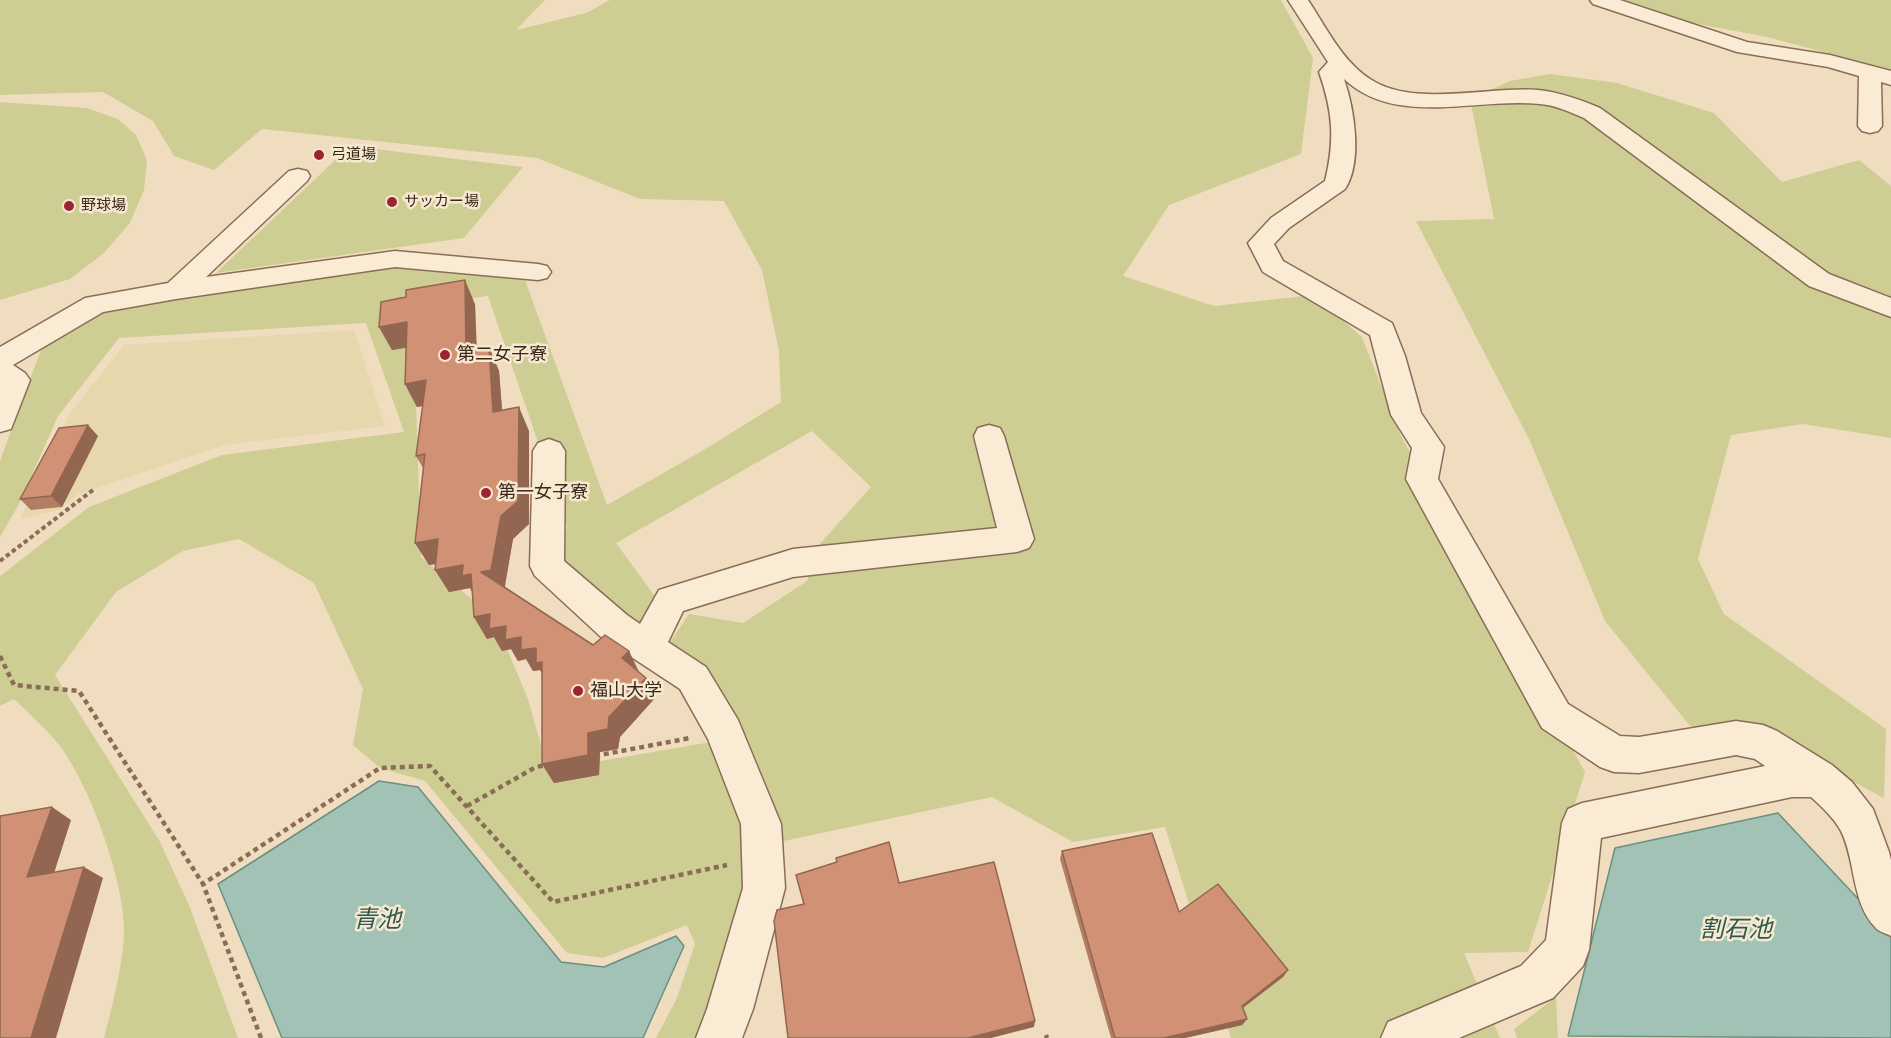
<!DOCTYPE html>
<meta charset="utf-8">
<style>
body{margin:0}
canvas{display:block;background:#f0ddc0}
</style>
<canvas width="1891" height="1038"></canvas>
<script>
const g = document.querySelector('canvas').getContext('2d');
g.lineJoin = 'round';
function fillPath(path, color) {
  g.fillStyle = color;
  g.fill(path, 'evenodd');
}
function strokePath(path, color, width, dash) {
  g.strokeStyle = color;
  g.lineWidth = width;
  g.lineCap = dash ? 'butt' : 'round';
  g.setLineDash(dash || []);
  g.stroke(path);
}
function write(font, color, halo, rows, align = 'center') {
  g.font = font + ' "Source Serif 4","Noto Sans JP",serif';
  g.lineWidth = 5;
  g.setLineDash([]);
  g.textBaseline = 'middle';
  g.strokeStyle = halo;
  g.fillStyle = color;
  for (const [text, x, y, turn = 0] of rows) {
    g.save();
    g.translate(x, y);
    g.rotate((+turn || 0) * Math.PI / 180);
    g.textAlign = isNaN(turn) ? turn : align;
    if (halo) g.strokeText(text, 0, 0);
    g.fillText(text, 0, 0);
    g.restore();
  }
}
const farmland = new Path2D(`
 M 354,330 L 385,426 L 224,445 L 77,495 L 59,510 L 20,519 L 70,413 L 124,345 Z`);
const green = new Path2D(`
 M 0,0 L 545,0 L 516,30 L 586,13 L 610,0 L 1281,0 L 1313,58 L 1301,154 L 1169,205 L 1123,276 L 1214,306 L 1313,295 L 1362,337 L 1400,434 L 1585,772 L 1528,952 L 1464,953 L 1500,1038 L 1231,1038 L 1165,827 L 1073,842 L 992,797 L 779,842 L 666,648 L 689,614 L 743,623 L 807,581 L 816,548 L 871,487 L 812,431 L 616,543 L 657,599 L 638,633 L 557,562 L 567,527 L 488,296 L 413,306 L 421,557 L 494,618 L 528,699 L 548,770 L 717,741 L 750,830 L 755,873 L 707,1038 L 656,1038 L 677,998 L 695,944 L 687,925 L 603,958 L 567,953 L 425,781 L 380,768 L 353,745 L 363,689 L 314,583 L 239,539 L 183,551 L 116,592 L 55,675 L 159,840 L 189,905 L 238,1038 L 104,1038 C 112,1007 124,961 124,929 C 124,880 88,779 56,741 C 43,726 28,713 14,699 L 0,706 L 0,576 L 89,507 L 222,455 L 404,432 L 366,323 L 119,338 L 58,416 L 19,504 L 0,537 L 0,461 L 43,344 L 97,312 L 393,268 L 525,280 L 607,505 L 702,451 L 781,402 L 779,351 L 762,270 L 724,201 L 640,199 L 537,158 L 262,129 L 214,170 L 174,156 L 153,121 L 103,92 L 0,95 Z
 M 1617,0 L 1891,0 L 1891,70 L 1767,37 L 1666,18 Z
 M 1550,74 L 1617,83 L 1714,113 L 1782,182 L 1859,160 L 1891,186 L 1891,438 L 1803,424 L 1731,435 L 1698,559 L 1724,614 L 1886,729 L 1884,798 L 1754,729 L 1690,726 L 1605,621 L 1530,441 L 1416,221 L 1494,219 L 1470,99 L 1510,81 Z
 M 0,102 L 87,108 L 118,119 L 136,135 L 147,160 L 144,190 L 130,223 L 104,253 L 70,279 L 0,300 Z
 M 350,146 L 523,167 L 464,238 L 216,273 Z
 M 1556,997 L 1558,1038 L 1517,1038 L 1514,1029 Z`);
const water = new Path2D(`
 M 379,781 L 418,787 L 561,962 L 604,967 L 676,936 L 684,946 L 643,1038 L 282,1038 L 218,884 Z
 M 1778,813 L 1891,934 L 1891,1038 L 1568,1036 L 1615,848 Z`);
const pathFar1 = new Path2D(`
 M 0,561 L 93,490`);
const path = new Path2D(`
 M 0,656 L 14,685 L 79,691 L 203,884
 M 595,756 L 690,738
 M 467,806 L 536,767 L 546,765
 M 1046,1035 L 1047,1038
 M 261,1038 L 203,884 L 380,768 L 430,766 L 553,902 L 727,865`);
const minor = new Path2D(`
 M 1288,0 L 1308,0 C 1326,27 1342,61 1370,79 C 1413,108 1488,86 1538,90 C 1559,92 1581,100 1600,108 L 1829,274 L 1891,298 L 1891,317 L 1809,286 L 1584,118 C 1570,112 1555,105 1540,104 C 1477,97 1396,128 1344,79 C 1354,108 1363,162 1345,189 L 1289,228 L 1274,244 L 1283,261 L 1392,323 L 1405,356 L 1421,413 L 1444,447 L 1438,479 L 1568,704 L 1620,736 L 1639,737 L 1736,721 L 1763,725 L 1777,731 L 1832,765 L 1852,782 L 1873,809 L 1889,852 L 1891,860 L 1891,936 C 1886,933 1878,932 1875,927 C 1851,902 1856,861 1841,831 C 1834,818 1822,807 1811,797 L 1792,797 L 1601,838 L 1589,950 L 1583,966 L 1553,998 L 1459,1038 L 1381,1038 L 1388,1022 L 1521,966 L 1546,940 L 1562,823 L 1568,809 L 1582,803 L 1765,766 L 1755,759 L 1736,755 L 1639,773 L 1614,772 L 1600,767 L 1542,728 L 1406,479 L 1412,448 L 1391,415 L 1370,335 L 1263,272 L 1248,243 L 1271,218 L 1325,181 C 1335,140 1333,112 1319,72 L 1328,62 Z
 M 1590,0 L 1620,0 L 1747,42 L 1830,55 L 1891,71 L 1891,85 L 1881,82 L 1882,126 L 1878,131 L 1870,133 L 1862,131 L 1858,126 L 1859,76 L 1828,67 L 1737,52 L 1593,4 Z
 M 298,169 L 307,171 L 310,176 L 307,181 L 206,277 L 395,251 L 538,264 L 547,266 L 551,272 L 547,278 L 538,280 L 395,267 L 176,299 L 103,312 L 13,365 L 25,373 L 30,380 L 11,429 L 0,432 L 0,347 L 85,298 L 168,283 L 289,171 Z
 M 989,425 L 1000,428 L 1004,436 L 1034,539 L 1029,548 L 1017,552 L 793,577 L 683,611 L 668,642 L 706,667 L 738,720 L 781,824 L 785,888 L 753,1009 L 742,1038 L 696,1038 L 707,1009 L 743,888 L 741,824 L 708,739 L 680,689 L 601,637 L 535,576 L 530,566 L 533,451 L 538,443 L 549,439 L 560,443 L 565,451 L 564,561 L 627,615 L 640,624 L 659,590 L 793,549 L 997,528 L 974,436 L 978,428 Z`);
const wall = new Path2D(`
 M 406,297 L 475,304 L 477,349 L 489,347 L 499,371 L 502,410 L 529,431 L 529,524 L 513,539 L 504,588 L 593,645 L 629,651 L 638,671 L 646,678 L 655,698 L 620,737 L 618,749 L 600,752 L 599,775 L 554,783 L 542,764 L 542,673 L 540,670 L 533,671 L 526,659 L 518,661 L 511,649 L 502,651 L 494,637 L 487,639 L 474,617 L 472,592 L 470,588 L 449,592 L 435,570 L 436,564 L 429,565 L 415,543 L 423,468 L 416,456 L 423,406 L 417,407 L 405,384 L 406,348 L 392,350 L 379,327 Z
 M 98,436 L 62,507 L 31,510 L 20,499 Z
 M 1062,851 L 1179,912 L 1288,970 L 1283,977 L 1243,1008 L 1247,1019 L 1242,1025 L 1185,1038 L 1111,1038 L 1060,859 Z`);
const shadedWall = new Path2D(`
 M 465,280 L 475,304 L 477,375 L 466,351 Z
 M 407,322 L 419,345 L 392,350 L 379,327 Z
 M 489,347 L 499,371 L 504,435 L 493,412 Z
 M 426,380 L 438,403 L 417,407 L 405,384 Z
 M 519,407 L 529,431 L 529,524 L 513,539 L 504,592 L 481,572 Z
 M 88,425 L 98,436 L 62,507 L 51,496 Z
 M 438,539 L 452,561 L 429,565 L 415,543 Z
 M 463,565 L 471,574 L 476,598 L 470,588 L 449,592 L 435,570 Z
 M 490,614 L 536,648 L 548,669 L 548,684 L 540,670 L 533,671 L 526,659 L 518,661 L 511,649 L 502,651 L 494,637 L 487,639 L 474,617 Z
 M 629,651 L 639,672 L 622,658 Z
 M 646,678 L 655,698 L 620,737 L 618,749 L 600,752 L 599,775 L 554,783 L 542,764 L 588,733 L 609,717 Z
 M 52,807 L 71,820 L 49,889 L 27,877 Z
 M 84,867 L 103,878 L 56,1038 L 31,1038 Z
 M 1288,970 L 1283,977 L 1237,1012 L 1242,1006 Z
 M 1247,1019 L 1242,1025 L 1185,1038 L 1164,1038 Z
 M 1035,1021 L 1034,1027 L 991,1038 L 968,1038 Z`);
const building = new Path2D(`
 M 465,280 L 466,351 L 489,347 L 493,412 L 519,407 L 518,501 L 501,516 L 491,570 L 481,572 L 593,645 L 605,635 L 629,651 L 622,658 L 646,678 L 609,717 L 608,729 L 588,733 L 588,755 L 542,764 L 542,662 L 536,663 L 536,648 L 521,650 L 521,637 L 505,640 L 506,626 L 489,629 L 490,614 L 474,617 L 471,574 L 462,576 L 463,565 L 435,570 L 438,539 L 415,543 L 425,454 L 416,456 L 426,380 L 405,384 L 407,322 L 379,327 L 381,302 L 406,297 L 406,290 Z
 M 88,425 L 51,496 L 20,499 L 59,428 Z
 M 52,807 L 27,877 L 84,867 L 31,1038 L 0,1038 L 0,816 Z
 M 1152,833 L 1179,912 L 1218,884 L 1288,970 L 1242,1006 L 1247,1019 L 1164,1038 L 1115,1038 L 1062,851 Z
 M 889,842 L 899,883 L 994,862 L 1035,1021 L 968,1038 L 788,1038 L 774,921 L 777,910 L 804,904 L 796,875 L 837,862 L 836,858 Z`);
const markers = [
 [319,155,6,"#9c2432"],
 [392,202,6,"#9c2432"],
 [69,206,6,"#9c2432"],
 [445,355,6,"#9c2432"],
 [486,493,6,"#9c2432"],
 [578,691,6,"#9c2432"]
];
const farPoinames = [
 ["弓道場",331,155],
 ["サッカー場",404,202],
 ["野球場",81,206]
];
const poiNames = [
 ["第二女子寮",457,355],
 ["第一女子寮",498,493],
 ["福山大学",590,691]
];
const nearWaternames = [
 ["青池",377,921],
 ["割石池",1736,931]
];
fillPath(farmland, '#e6d7ad');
fillPath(green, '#cece94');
fillPath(water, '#a3c2b6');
strokePath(water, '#6a9083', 1.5);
strokePath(minor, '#8a6d57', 3);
strokePath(pathFar1, '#8a6d57', 4, [4.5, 3]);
strokePath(path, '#8a6d57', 4.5, [5, 4]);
fillPath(minor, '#faebd4');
fillPath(wall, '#b37d64');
fillPath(shadedWall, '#926651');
fillPath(building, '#d09174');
strokePath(building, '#926651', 1.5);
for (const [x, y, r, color] of markers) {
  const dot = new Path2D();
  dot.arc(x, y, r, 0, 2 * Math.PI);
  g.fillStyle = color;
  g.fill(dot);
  strokePath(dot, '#f7e8d0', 2);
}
write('15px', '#39271c', '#f7e8d0', farPoinames, 'left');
write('18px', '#39271c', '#f7e8d0', poiNames, 'left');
write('italic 24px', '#2b5951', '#f7e8d0', nearWaternames);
</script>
